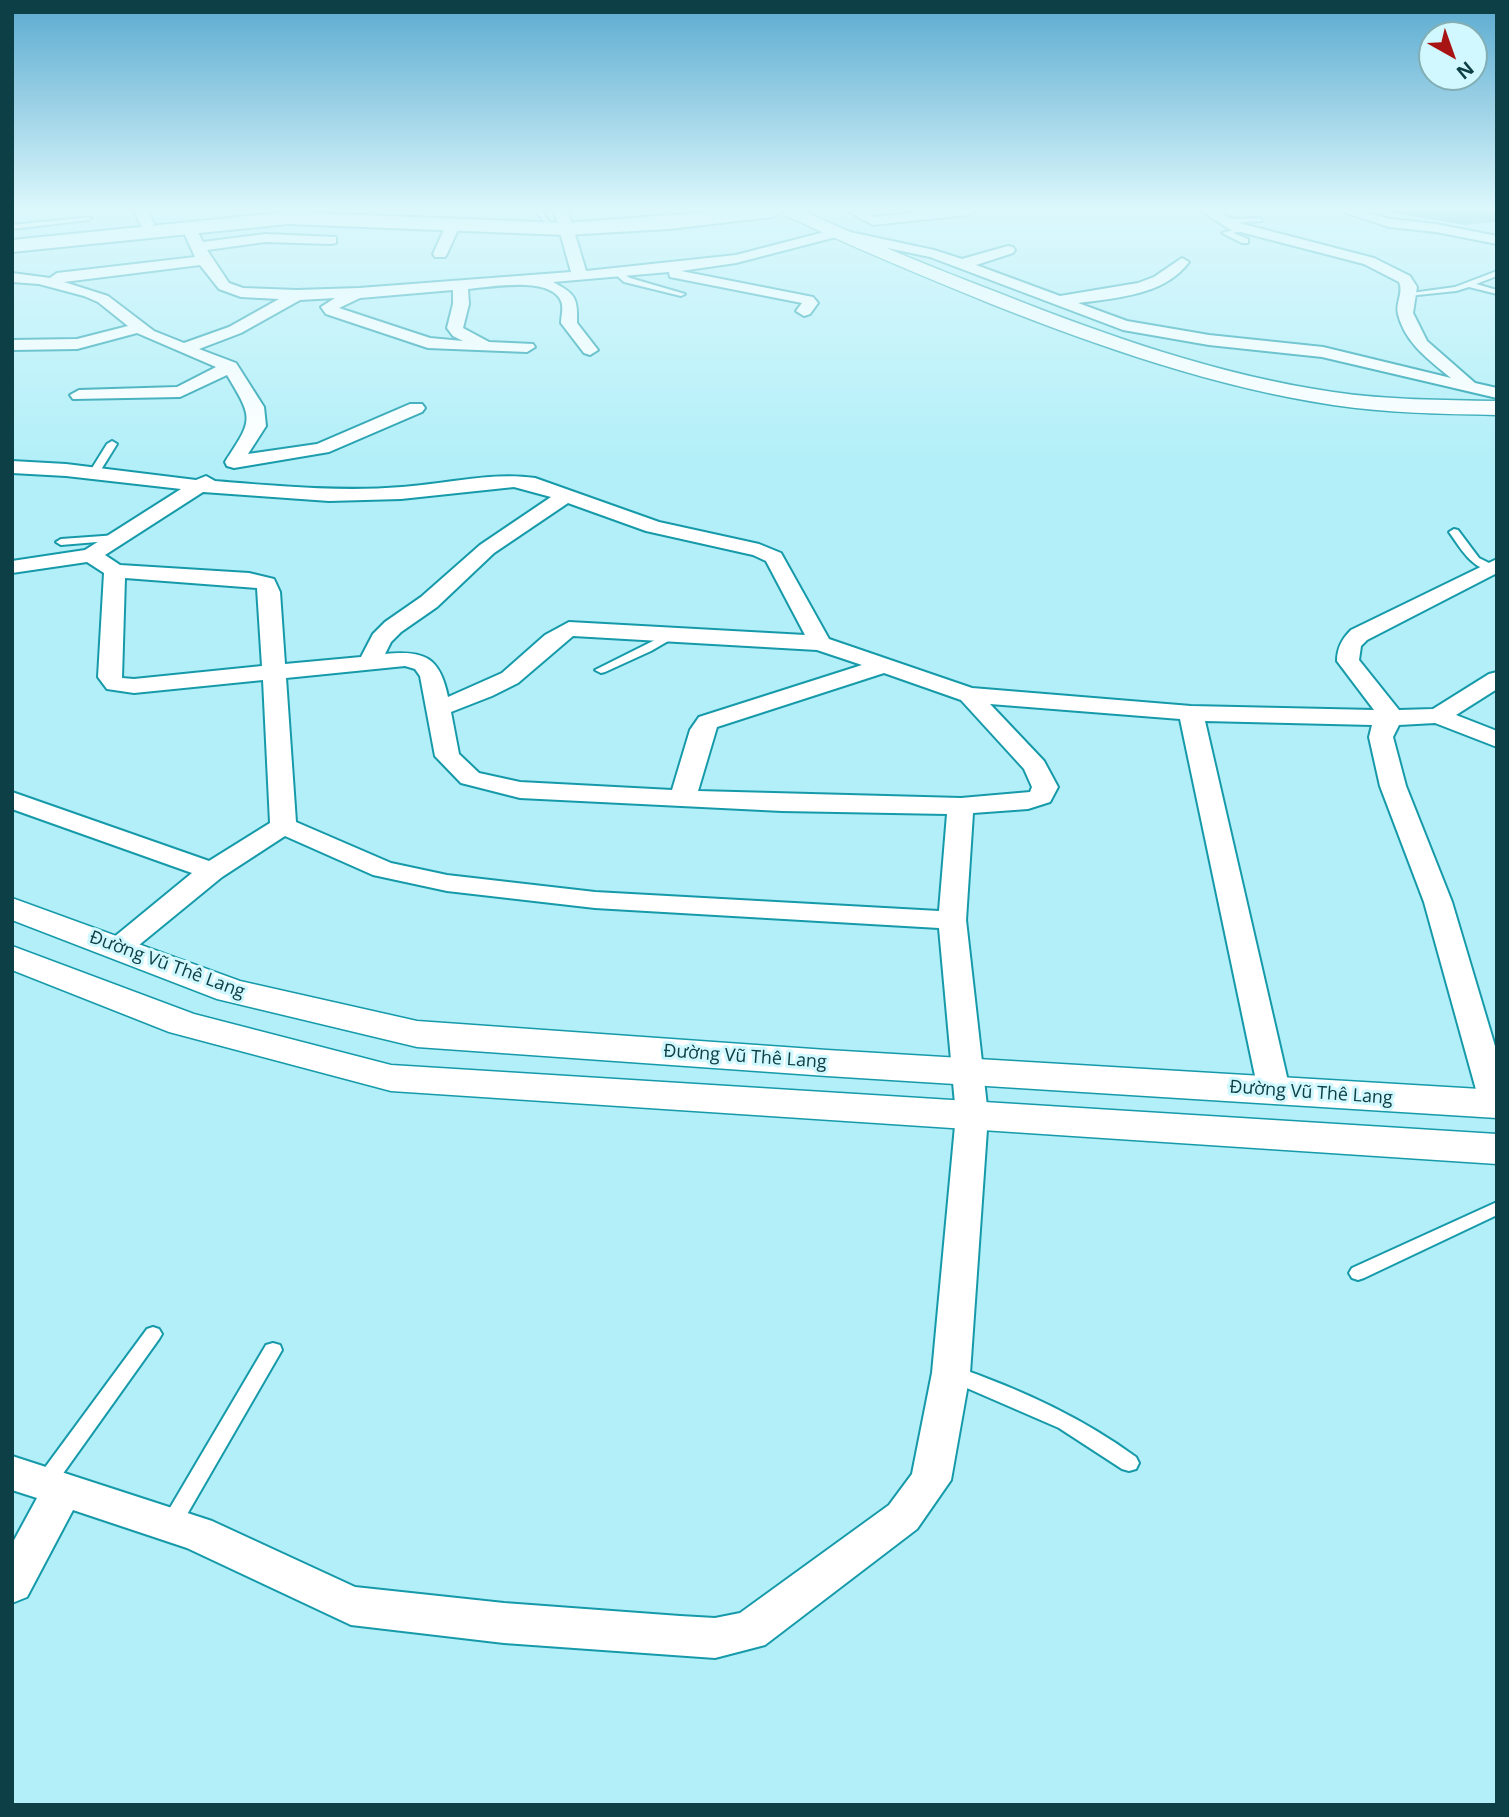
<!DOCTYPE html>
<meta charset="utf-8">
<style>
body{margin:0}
#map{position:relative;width:1509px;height:1817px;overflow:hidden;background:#b2eff8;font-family:"Open Sans",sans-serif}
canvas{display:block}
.frame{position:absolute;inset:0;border:14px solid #0d4046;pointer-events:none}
.north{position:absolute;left:1418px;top:21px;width:70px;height:70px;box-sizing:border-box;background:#d0f8fe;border:2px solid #82aeb4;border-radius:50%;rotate:140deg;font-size:19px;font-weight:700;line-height:28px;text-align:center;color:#0d4046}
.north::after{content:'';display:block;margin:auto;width:24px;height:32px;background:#a81414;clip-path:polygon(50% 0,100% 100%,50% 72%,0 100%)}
</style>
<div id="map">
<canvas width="1509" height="1817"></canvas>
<div class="frame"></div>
<div class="north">N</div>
</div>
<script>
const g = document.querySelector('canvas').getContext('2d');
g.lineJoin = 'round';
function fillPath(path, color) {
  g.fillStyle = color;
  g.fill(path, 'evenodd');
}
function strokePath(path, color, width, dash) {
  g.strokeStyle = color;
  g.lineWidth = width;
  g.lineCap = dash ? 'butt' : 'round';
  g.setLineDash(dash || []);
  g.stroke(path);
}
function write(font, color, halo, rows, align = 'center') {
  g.font = font + ' "Open Sans",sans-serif';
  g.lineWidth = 6;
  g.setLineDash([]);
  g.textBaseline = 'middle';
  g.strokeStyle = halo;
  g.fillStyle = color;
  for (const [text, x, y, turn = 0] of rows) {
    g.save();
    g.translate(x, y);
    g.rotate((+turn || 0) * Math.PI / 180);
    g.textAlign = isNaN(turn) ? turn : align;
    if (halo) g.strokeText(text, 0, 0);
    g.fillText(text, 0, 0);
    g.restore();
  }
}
const water = new Path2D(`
 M 1382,211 L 1497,211 L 1497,222 L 1464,225 Z`);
const path = new Path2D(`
 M 1011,211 L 1018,214`);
const service = new Path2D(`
 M 535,211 L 542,211 L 550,223 L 546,223 Z
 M 91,217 L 89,220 L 12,229 L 12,225 Z
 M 1260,218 L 1262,221 L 1230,223 L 1227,221 L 1230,219 Z
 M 1244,227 L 1246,230 L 1233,233 L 1248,239 L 1248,243 L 1242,243 L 1222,233 Z
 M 618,271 L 630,278 L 685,294 L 681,296 L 624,282 L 614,273 Z
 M 1497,271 L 1497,276 L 1476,284 L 1497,290 L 1497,294 L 1469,287 L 1456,291 L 1408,296 L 1404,294 L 1455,287 Z
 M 112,441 L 117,444 L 99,473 L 91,475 L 89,473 L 107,444 Z
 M 1454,529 L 1458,530 L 1479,558 L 1495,566 L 1495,570 C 1473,572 1460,547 1449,532 Z
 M 117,535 L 122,538 L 121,540 L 61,545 L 56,542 L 61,539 Z
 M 671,632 L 675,633 L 675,637 L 651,651 L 605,672 L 601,673 L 595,670 Z
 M 1497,1202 L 1497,1215 L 1364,1278 L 1358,1280 L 1352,1278 L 1349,1273 L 1352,1268 Z
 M 153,1327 L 159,1329 L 162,1334 L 159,1339 L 52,1489 L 45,1492 L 38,1489 L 35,1483 L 38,1477 L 147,1329 Z
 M 273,1343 L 280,1345 L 282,1350 L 178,1530 L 171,1533 L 164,1530 L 161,1524 L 164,1518 L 266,1345 Z
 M 953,1366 C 1018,1388 1081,1417 1136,1457 L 1139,1463 L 1136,1469 L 1129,1471 L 1122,1469 L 1059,1428 L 946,1379 L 944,1374 L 946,1369 Z`);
const minor = new Path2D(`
 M 134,211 L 148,211 L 154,224 L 152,227 L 142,227 Z
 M 554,211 L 568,211 L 586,271 L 736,255 L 836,229 L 934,250 L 962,259 L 1008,246 L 1013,247 L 1015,250 L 1013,253 L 976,265 L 1060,296 L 1138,283 L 1154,277 L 1182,258 L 1189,262 C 1165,295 1116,298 1078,303 L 1127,321 L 1209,335 L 1323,347 L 1451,378 C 1429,360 1405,343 1398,314 C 1395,303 1404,293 1399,282 L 1364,264 L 1229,229 L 1202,211 L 1218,211 L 1239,223 L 1374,258 L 1410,276 L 1417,287 L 1413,313 L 1427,341 L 1475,383 L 1497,388 L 1497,398 L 1322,357 L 1209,345 L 1123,330 L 930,257 L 836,237 L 736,263 L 681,271 L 813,297 L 818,303 L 810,314 L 804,316 L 796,311 L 802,303 L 675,278 L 670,277 L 669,272 L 553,282 C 575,294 578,297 577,323 L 598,350 L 590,355 L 584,353 L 561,323 C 561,317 564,307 561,301 C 550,276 490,287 468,289 L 469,304 L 463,328 L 489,342 L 533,344 L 535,347 L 527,352 L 428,348 L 326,314 L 321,307 L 335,298 L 300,300 L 241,333 L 199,349 L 236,363 L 264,407 L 266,426 L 248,454 L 317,444 L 410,404 L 422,404 L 425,408 L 422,412 L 329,452 L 234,468 L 227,466 L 225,462 C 253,419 254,420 227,375 L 180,397 L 73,399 L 70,395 L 79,390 L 177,387 L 216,367 L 137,333 L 77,349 L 12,350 L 12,340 L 77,339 L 128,326 L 98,302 L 84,296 L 39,284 L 12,282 L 12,273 L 50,278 L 57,273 L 195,257 L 181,226 L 183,223 L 193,223 L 203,242 L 265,234 L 336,237 L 336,243 L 331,244 L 265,242 L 207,250 L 229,283 L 243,288 L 297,290 L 359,288 L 571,272 ZM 200,265 L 219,289 L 241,297 L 279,299 L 229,327 L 184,343 L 154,331 L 108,296 L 64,282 ZM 453,290 L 453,304 L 447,328 L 453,336 L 463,341 L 430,338 L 339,308 L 360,298 Z
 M 847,211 L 864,211 L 875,217 L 931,211 L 975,211 L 968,215 L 873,225 Z
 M 1341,211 L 1362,211 L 1390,219 L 1436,224 L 1497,236 L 1497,244 L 1436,232 L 1389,227 Z
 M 453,221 L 460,225 L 447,254 L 445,257 L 435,257 L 433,254 L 446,225 Z
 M 12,461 L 66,464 L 196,480 L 206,476 L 215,481 C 277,486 340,492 402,487 C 446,484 491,472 535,478 L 659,522 L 759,544 L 781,553 L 829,639 L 972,688 L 1191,706 L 1374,710 L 1337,661 C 1337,648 1342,639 1351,630 L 1497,559 L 1497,573 L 1367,640 L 1361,646 L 1359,660 L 1399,710 L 1433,709 L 1489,674 L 1497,672 L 1497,689 L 1456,715 L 1497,731 L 1497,747 L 1435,723 L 1399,725 L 1393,737 L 1406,786 L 1452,902 L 1497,1053 L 1497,1115 L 1485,1112 L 1480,1104 L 1424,902 L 1380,786 L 1369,737 L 1372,725 L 1205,721 L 1290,1090 L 1285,1098 L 1274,1101 L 1263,1098 L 1258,1090 L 1180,719 L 990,704 L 1044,761 L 1058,787 L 1050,802 L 1028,809 L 973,813 L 966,920 L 988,1115 L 970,1373 L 951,1480 L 917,1529 L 765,1645 L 715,1658 L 504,1643 L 351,1625 L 187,1548 L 73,1510 L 27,1597 L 12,1603 L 12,1544 L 37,1498 L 12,1490 L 12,1456 L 212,1521 L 355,1587 L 504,1603 L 680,1616 L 715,1618 L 740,1613 L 889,1505 L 912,1474 L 932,1373 L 956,1115 L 939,928 L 595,908 L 447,891 L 373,875 L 285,836 L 222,877 L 128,954 L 118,957 L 108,954 L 104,948 L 108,942 L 192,873 L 12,809 L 12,792 L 209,861 L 270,823 L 263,680 L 134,693 L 107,689 L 98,677 L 104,573 L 87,562 L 12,573 L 12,561 L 85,550 L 181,489 L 66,476 L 12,473 ZM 514,487 L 551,497 L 480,545 L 421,597 L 385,622 L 373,634 L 361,657 L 285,664 L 280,592 L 274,579 L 249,573 L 120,565 L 105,555 L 203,492 L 329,501 L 401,499 ZM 568,503 L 646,531 L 753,555 L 766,561 L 805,635 L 569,622 L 545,635 L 502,673 L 448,697 C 440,657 424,650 385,654 L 391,642 L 401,632 L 437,607 L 494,553 ZM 125,578 L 257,588 L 262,666 L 134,679 L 122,678 ZM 573,636 L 817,650 L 862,665 L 699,717 L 690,730 L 672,790 L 520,782 L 479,773 L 459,754 L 451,712 L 492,696 L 518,683 ZM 405,666 L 415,669 L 420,676 L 435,756 L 461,783 L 520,798 L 782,811 L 947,814 L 939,911 L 595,892 L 447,875 L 391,863 L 296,822 L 286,678 ZM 884,673 L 961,700 L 1024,769 L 1032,787 L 1030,792 L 961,798 L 698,791 L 717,727 Z`);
const tertiary = new Path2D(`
 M 782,211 L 804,211 C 868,241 933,268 999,293 C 1107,336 1218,375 1333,392 C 1387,400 1442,400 1497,401 L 1497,415 C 1442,414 1387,413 1333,405 C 1215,387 1100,347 989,303 C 920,275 852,247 785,215 Z
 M 12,898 L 240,981 L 417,1021 L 827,1050 L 1497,1090 L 1497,1118 L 827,1076 L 417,1047 L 217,999 L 12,920 Z
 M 12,946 L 194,1014 L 391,1065 L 1497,1134 L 1497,1164 L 391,1091 L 169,1032 L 12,970 Z`);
const primary = new Path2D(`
 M 726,211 L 782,211 L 773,217 L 669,229 L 565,235 L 288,224 L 12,252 L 12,240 L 288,212 L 565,223 Z`);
const streetNames = [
 ["Đường Vũ Thê Lang",167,965,20],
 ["Đường Vũ Thê Lang",745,1057,4],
 ["Đường Vũ Thê Lang",1311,1093,4]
];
fillPath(water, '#269cab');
strokePath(service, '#169aaa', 4);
strokePath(minor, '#169aaa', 4);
strokePath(tertiary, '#169aaa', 3);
strokePath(primary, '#169aaa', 4);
strokePath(path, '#6ca4ac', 2.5, [3.5, 2]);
fillPath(service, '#fff');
fillPath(minor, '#fff');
fillPath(tertiary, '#fff');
fillPath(primary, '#fff');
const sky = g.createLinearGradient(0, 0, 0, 465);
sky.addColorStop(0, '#5aaad0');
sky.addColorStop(0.45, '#dcf8fc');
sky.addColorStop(1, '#dcf8fc00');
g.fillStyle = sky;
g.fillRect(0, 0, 1509, 465);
write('18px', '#0d4046', '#d0f8fe', streetNames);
</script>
